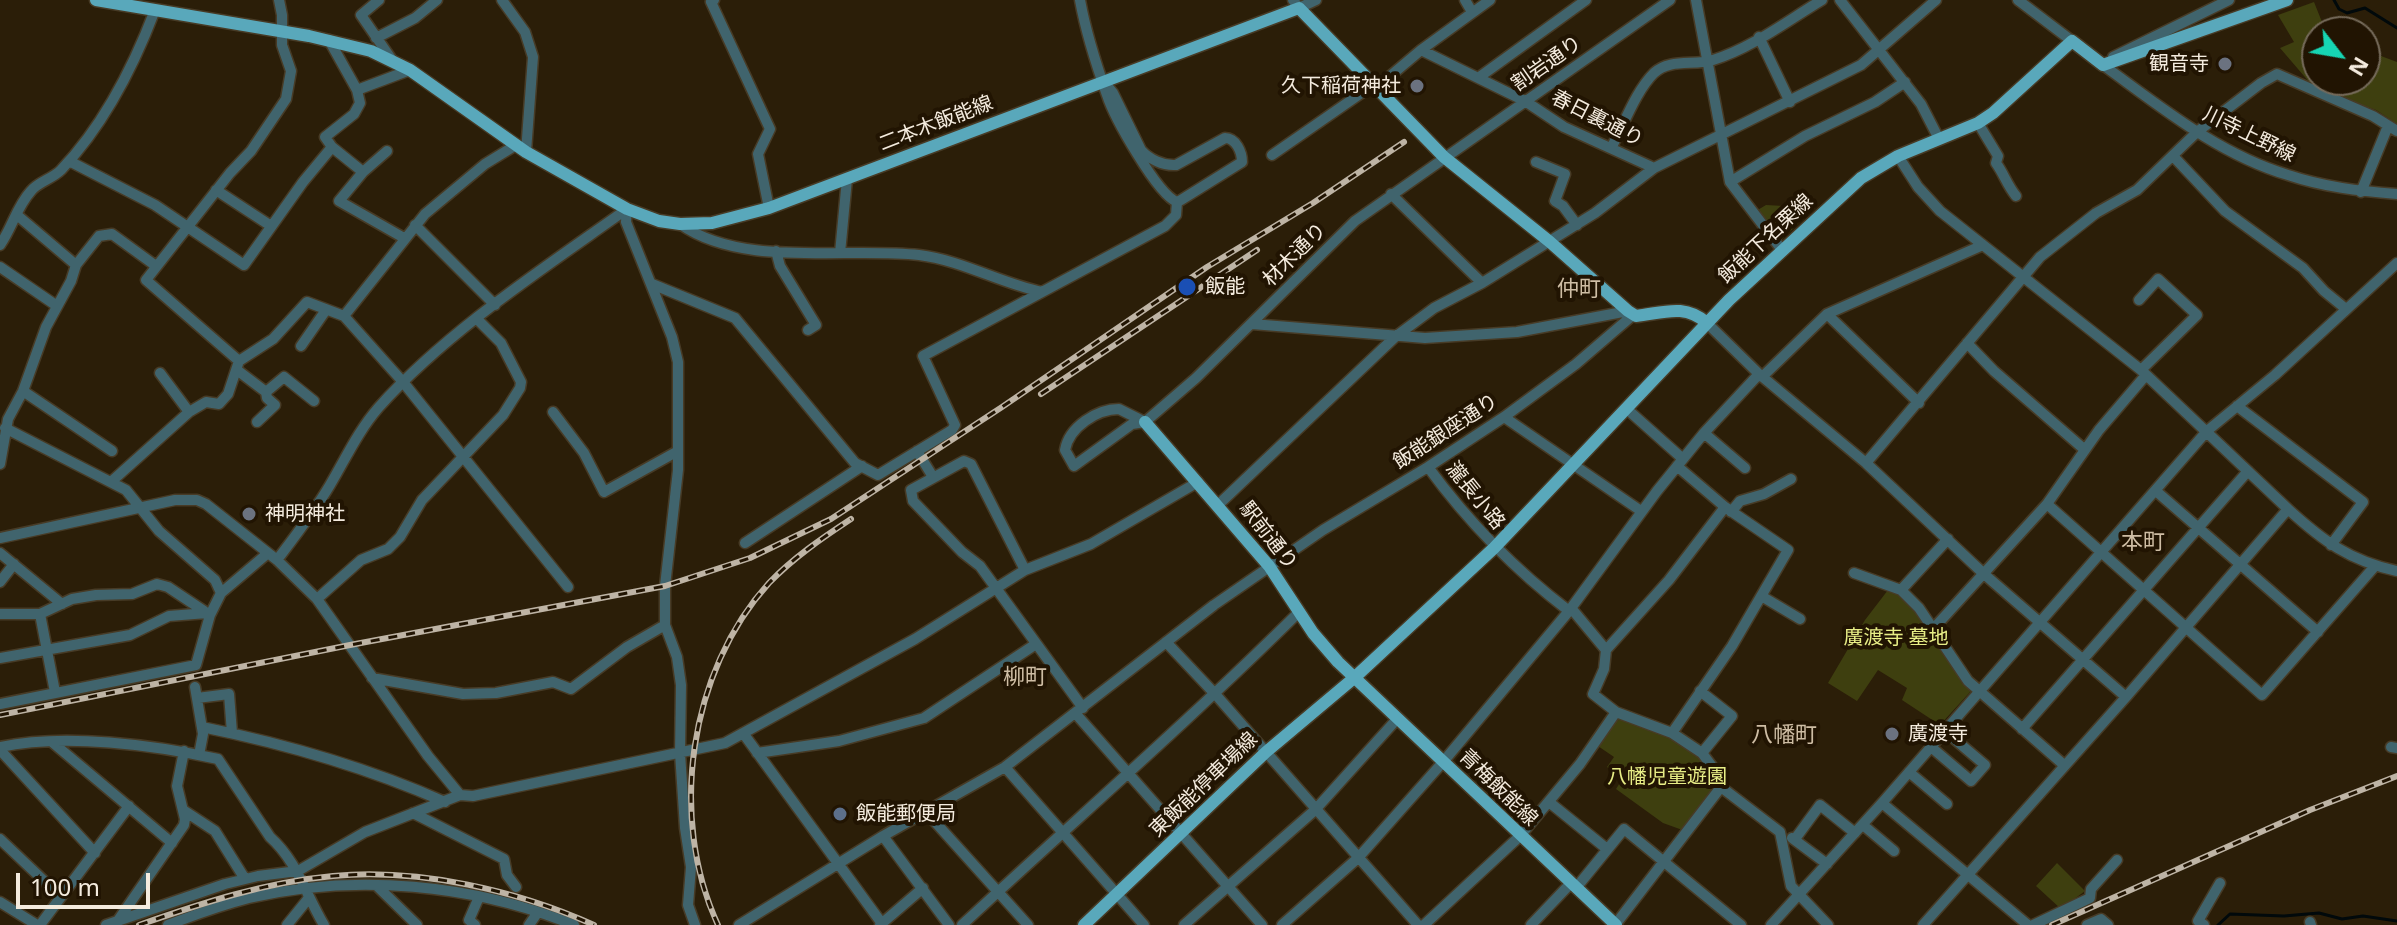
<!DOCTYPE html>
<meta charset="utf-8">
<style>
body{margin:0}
#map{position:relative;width:2397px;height:925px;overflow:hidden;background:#2b1e08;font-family:"Noto Sans",sans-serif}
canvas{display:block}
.north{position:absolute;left:2301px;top:16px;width:80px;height:80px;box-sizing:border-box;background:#211402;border:2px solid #756a5a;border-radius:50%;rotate:121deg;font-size:22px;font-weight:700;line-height:32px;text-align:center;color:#f4ebde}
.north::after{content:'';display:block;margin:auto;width:28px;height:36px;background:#16d5b3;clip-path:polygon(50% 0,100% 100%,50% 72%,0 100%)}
.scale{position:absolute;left:16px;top:873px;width:134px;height:36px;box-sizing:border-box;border:4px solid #f4ebde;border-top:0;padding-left:10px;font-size:24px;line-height:28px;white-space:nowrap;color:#f4ebde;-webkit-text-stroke:6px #211402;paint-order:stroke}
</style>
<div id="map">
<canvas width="2397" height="925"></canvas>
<div class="north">N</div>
<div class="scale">100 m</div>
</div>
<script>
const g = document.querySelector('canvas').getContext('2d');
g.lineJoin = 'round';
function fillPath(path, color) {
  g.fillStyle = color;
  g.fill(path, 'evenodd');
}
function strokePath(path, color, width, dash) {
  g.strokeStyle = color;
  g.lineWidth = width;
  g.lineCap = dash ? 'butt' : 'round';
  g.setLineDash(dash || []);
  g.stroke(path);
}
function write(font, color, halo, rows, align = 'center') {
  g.font = font + ' "Noto Sans","Noto Sans JP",sans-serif';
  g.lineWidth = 8;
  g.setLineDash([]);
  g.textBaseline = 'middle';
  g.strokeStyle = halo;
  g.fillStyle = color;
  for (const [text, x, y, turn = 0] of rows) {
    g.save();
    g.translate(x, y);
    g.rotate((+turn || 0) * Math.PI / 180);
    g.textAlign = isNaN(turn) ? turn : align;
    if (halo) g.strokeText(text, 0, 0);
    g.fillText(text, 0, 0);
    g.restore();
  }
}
const green = new Path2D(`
 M 2314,2 L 2326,32 L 2317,32 L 2317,80 L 2365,80 L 2365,50 L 2397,62 L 2397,124 L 2376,110 L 2341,98 L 2310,83 L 2280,48 L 2294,42 L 2278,15 Z
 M 1766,205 L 1784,206 L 1798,224 L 1781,240 L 1756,211 Z
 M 1888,590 C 1926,602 1943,650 1962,683 L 1971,691 L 1940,725 L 1902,700 L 1907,688 L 1878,670 L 1857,701 L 1828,683 L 1865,620 Z
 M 1616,712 L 1643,720 L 1702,753 L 1721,787 L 1688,832 L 1663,823 L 1616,789 L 1623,778 L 1607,767 L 1614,757 L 1595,744 Z
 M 2057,863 L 2085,891 L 2061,909 L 2036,886 Z`);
const stream = new Path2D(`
 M 2334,0 L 2339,9 L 2347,13 L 2365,8 L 2397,28
 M 2218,925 L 2230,914 L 2284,916 L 2319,913 L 2342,919 L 2363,916 L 2397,921`);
const minor = new Path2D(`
 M 279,0 L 282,15 L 282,45 L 291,71 L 286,99 L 251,151 L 230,173 L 146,280 L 239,361 L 273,339 L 307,302 L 344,316 L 425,214 L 485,164 L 516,145
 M 379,0 L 361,15 L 392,60
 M 502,0 L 525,32 L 533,57 L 526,152
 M 714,0 L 711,2 L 770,129 L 758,154 L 769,208
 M 1080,0 C 1086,33 1096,64 1107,95 C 1114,117 1157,194 1177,202 L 1181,200 L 1242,162 C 1242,152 1236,138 1225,138 L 1176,165 C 1163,166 1149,159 1141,150 L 1113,93 L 1104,82
 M 1293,0 L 1299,8 L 1316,0
 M 1465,0 L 1472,12
 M 1696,0 L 1730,182 L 1782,250
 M 1840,0 L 1921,104 L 1939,139
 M 2018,0 L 2072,41
 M 1759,37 L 1790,102
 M 376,38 L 415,18 L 437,0
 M 329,40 L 357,90 L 360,103 L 354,114 L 325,137 L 332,147 L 363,172 L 339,201 L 404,238
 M 1421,50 L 1525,101 L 1564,127 L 1654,168
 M 2113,57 L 2229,0
 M 2103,65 C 2161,107 2218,154 2288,175 C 2324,187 2359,191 2397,194
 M 1478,78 L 1586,0
 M 1376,88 L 1421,50 L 1490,0
 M 357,90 L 410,70
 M 1978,123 L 1998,156 L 1996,163 C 2004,174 2007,185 2016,196
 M 1611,148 C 1624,125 1635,92 1654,73 C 1670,58 1694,66 1713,60 C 1752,48 1787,21 1822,0
 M 1272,155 L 1373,85
 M 1898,156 L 1918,187 L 1940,211 L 2141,370 L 2288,509
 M 2173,156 L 2225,211 L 2303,268 L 2324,291 L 2346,309
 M 69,161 L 155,205 L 244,265 L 303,182 L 332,147
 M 1536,162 L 1565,174 L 1555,201 L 1563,206 L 1577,225
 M 363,172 L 387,151
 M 1730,182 L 1805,136 L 1875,102 L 1905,82
 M 216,190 L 271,226
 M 2361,192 L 2388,126
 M 1391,194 L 1482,283
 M 627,209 L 626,222 L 672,337 L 678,362 L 678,470 L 665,586 L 665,625 L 677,657 L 681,685 L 680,753 L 685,828 L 691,867 L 688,905 L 695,925
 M 17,215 L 76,265
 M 680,224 C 742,268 845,247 919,255 C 961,260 1000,283 1042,292 L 1165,226 L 1176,215 L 1177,202
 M 415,225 L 495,305
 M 0,245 C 12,228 17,206 31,191 C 38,182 52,179 61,170 C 104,125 133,68 155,10
 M 776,251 L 780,266 L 816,325 L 808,330
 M 840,253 L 847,179
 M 0,267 L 57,306
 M 652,284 L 735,318 L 855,463 L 878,475 L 952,430 L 955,425 L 923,356 L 1042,292
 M 2139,300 L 2158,279 L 2197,315 L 2141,370
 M 1827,314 L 1919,403
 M 344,316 L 403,382 L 568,587
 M 1707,323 L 1759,374 L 1866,463 L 1984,574 L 2126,697
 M 1252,324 L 1425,338 L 1517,332 L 1628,311
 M 1967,343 L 1994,371 L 2085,450
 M 301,346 L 326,310
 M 237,370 L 266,392 L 284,377 L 314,401
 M 160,373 L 189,412
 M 1762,377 L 1827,314 L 1983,245
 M 23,391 L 112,451
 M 2237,406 L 2363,502 L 2331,545
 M 1119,409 L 1145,422 L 1132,424 L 1074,466 L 1065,450 C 1069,427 1097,409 1119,409 Z
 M 1628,410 L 1683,459
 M 553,412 L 584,453 L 604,492 L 678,451
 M 1504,417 L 1641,511
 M 257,422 L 275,405 L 267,398 L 266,392
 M 1145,422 L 1196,378 L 1355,221 L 1670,0
 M 5,428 L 126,490 L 159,531 L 215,580 L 221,593 L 268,553
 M 1704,433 L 1745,468
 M 917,451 L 933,477
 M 1866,463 L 2040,257 L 2096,213 L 2137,190 L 2197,132 L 2261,83 L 2277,74 L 2373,116 L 2397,131
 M 0,464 L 8,419 L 23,391 L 46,327 L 71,281 L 76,265 L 99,236 L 112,234 L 156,266
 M 1428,467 C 1469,523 1514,569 1569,611
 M 112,481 L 189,412 L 206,402 L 219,404 L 228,394 L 239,361
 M 2156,491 L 2318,632
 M 2047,504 L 2262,695 L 2375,566
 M 1218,505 L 1395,337 L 1434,308 L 1482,283 L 1595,213 L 1654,168 L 1861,65 L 1936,0
 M 1731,512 L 1740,501 L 1764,494 L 1791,479
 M 0,538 L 175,500 L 197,500 L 206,504 L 277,560 L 317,599 L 428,756 L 460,795
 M 745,543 L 862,466
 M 0,553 L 62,604
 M 277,560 C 296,535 314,512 330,485 C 346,458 358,431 379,407 C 447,331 544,268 627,209
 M 1025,570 L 971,464 L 964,461 L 911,490 L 913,501 L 962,552 L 980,566 L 1083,708
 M 1854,573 L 1901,590 L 1919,608 L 1968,681 L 2064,765
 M 0,582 L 14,564
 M 1901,590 L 1948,539
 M 1763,597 L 1800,619
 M 317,599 L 361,560 L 388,549 L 400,537 L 422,500 L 503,415 L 520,388 L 521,382 L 501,343 L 477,319
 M 1571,608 L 1606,650
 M 0,614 L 40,614 L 72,599 L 96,595 L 132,594 L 157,584 L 168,587 L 204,611
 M 40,614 L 55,692
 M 1934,628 L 2047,504 L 2099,430 L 2146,375
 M 1166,642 L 1216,695 L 1418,925
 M 0,658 L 130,635 L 169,616 L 207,613
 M 372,678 L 463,694 L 496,693 L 553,682 L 571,689 L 627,647 L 665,625
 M 195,687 L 203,734 L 199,755
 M 1700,691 L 1732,716 L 1702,753
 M 197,698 L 229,694 L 232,733
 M 0,704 L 196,665 L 210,615 L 221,593
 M 1076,714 L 1262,925
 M 202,727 C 286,744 366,767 445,802
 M 2022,729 L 2248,471
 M 743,733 L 883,925
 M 1672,733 L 1732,646 L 1788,550 L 1725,507
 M 52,742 L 172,843
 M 0,747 C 65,733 154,745 218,759 L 270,837 C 297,861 306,895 324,925
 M 1931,747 L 1971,781 L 1985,765 L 1945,731
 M 2391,747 L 2397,748
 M 0,750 L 95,853
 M 757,753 L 839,741 L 924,718 L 1036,644
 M 1005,767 L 1144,925
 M 1909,772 L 1947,804
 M 1721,787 L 1780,832 L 1791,886 L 1828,925
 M 1549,802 L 1607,849
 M 1882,803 L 2028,925
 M 183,810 L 215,831 L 245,879
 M 413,813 L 504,859 L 507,875 L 516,887
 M 927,813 L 1028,925
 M 1863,825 L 1894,851
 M 883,836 L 949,925
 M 1792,838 L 1827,864
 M 0,839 L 61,897
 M 1795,839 L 1820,805 L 1855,833
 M 376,885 L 417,925
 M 1576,888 L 1624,829 L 1741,925
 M 0,902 L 37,925
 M 119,919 L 184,825 L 185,819 L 177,786 L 184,751
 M 2310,922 L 2311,925
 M 40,925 L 129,806
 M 106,925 L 225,884 L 258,876 L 298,871 L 365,832 L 460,795 L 473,796 L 725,743 L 915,639 L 1025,570 L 1091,544 L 1198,482
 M 168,925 C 194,915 222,905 249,898 C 355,873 473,884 574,925
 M 287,925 L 308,899
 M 475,925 L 469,920 L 479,897
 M 529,925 L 538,912
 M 739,925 L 883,836 L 1005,767 L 1214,605 L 1323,530 L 1428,467 L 1504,417 L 1576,364 L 1633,315
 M 880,925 L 923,888
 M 962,925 C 1074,821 1190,720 1299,612
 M 1184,925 L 1315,810 L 1397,719
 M 1282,925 L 1358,858 L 1443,762 L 1569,611 L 1657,491 L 1704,433 L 1759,374
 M 1424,925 L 1520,836 L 1580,764 L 1616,712
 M 1531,925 L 1571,883
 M 1615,925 L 1721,787 L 1717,773 L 1702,753 L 1672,733 L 1616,712 L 1593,694 L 1604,669 L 1606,650 L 1669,580 L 1725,507 L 1677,466
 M 1771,925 L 1882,803 L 2207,431 L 2275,375 L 2397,263
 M 1923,925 L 2126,697 L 2288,509 C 2323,541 2350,561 2397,571
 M 2033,925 L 2090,898 L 2091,889 L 2117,860
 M 2087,925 L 2101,919 L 2108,925
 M 2204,925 L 2198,921 L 2220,883`);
const major = new Path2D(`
 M 96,0 L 309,36 L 371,51 L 410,70 L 526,152 L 627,209 L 659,221 L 680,224 L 712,223 L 769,208 L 1299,8 L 1444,157 L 1550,242 L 1628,311 L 1636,316 C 1663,313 1684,303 1707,323
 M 1145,422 L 1269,566 L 1313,633 L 1338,662 L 1616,925
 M 1084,925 L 1266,752 L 1354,678 L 1494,548 L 1729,300 L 1861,178 L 1898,156 L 1978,123 L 1993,113 L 2072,41 L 2103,65 L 2287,0`);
const rail = new Path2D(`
 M 1041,394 L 1257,250
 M 0,715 L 350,645 L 665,586 L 750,558 L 831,519 L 1002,407 L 1207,267 L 1313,203 L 1404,142
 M 139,925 C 202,903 266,882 333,876 C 418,868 517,890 594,925
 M 718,925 C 668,817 689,671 769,583 C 793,558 822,538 851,519
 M 2052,925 L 2310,810 L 2397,776`);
const markers = [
 [2225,64,8,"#6b7280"],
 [1417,86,8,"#6b7280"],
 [1187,287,10,"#1a4fb4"],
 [249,514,8,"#6b7280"],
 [1892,734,8,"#6b7280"],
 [840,814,8,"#5c6f8a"]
];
const streetNames = [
 ["割岩通り",1547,64,-35],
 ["春日裏通り",1597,119,27],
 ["二本木飯能線",936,124,-21],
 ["川寺上野線",2249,135,26],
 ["飯能下名栗線",1766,239,-43],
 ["材木通り",1295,255,-45],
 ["飯能銀座通り",1446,432,-33],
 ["瀧長小路",1475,496,51],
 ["駅前通り",1268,536,52],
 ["東飯能停車場線",1204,785,-44],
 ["青梅飯能線",1498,788,44]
];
const poiNames = [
 ["観音寺",2209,64,"right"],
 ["久下稲荷神社",1401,86,"right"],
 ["飯能",1205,287],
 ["神明神社",265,514],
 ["廣渡寺",1908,734],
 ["飯能郵便局",856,814]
];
const parkNames = [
 ["廣渡寺 墓地",1896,638],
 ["八幡児童遊園",1667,777]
];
const neighbourhoodNames = [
 ["仲町",1579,290],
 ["本町",2143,543],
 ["柳町",1025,678],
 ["八幡町",1784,736]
];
fillPath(green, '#3e3f0f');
strokePath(stream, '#01090b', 3);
strokePath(minor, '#473b26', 13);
strokePath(major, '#473b26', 15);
strokePath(minor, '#40646d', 10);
strokePath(major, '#59a8bb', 12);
strokePath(rail, '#beb4a5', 6);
strokePath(rail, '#211402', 3, [9]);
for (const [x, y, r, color] of markers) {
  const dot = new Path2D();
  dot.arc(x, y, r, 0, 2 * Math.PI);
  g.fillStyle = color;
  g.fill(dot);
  strokePath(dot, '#211402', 3);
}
write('20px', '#f4ebde', '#211402', streetNames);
write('20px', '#f4ebde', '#211402', poiNames, 'left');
write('20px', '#e7ed86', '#211402', parkNames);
write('22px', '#cebda4', '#211402', neighbourhoodNames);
</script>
